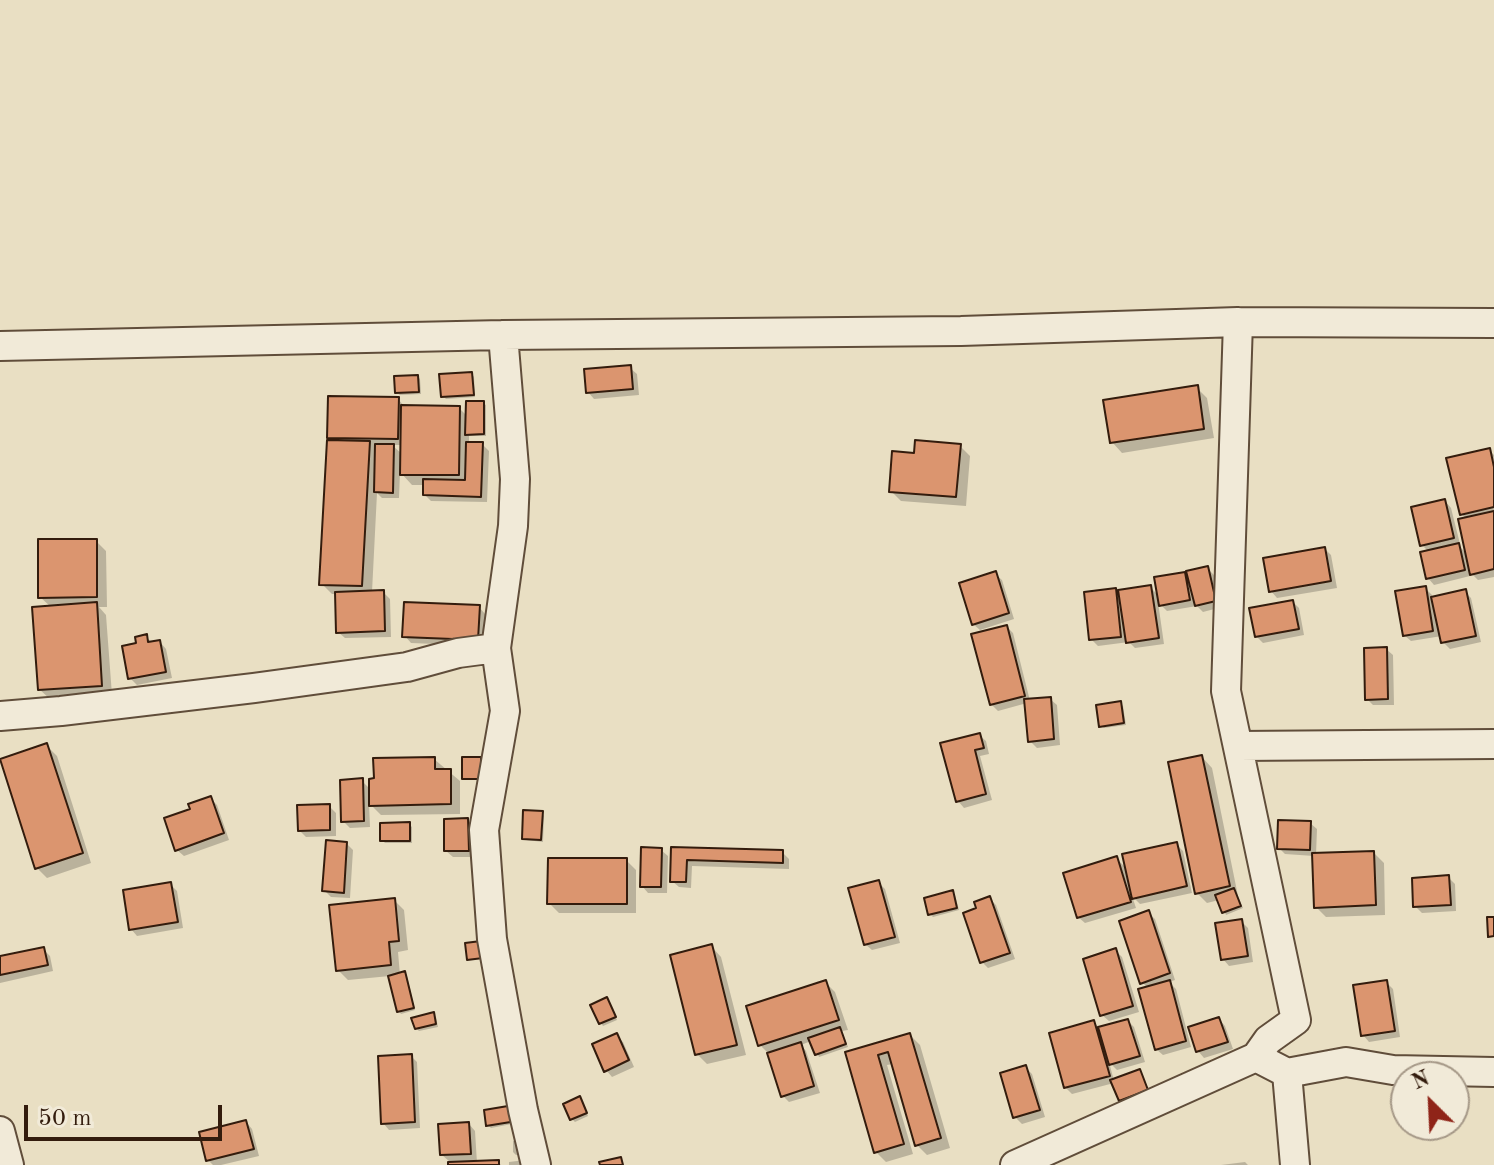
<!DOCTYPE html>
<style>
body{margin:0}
#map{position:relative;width:1494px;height:1165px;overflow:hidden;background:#e9dfc3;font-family:"Old Standard TT",serif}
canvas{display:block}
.north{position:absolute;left:1390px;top:1061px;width:80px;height:80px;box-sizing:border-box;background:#f1ead8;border:2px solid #a59887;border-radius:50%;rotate:336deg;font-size:22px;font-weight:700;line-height:32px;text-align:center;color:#331c0d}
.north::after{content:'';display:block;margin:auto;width:28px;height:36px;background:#8f2418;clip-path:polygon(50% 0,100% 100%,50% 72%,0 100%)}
.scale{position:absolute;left:24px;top:1105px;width:198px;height:36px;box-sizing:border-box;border:4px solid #331c0d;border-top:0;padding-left:10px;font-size:24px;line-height:28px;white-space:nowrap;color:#331c0d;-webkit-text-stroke:6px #f1ead8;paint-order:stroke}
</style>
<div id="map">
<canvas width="1494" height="1165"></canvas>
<div class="north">N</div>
<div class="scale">50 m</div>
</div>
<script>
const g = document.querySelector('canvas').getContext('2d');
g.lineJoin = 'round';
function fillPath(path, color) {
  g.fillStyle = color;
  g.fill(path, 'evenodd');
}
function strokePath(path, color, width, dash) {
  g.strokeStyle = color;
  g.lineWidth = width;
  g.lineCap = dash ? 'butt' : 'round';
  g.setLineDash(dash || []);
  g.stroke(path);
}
const shadow = new Path2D(`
 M 630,368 L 637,374 L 639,395 L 594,399 L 588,392 Z
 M 472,374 L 474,377 L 475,397 L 446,399 L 443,396 Z
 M 418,377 L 420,379 L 421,394 L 400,395 L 397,393 Z
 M 1197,388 L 1207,398 L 1214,438 L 1122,453 L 1112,442 Z
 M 398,399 L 404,406 L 459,408 L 467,416 L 483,403 L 486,405 L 486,436 L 469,436 L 469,444 L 482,444 L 489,451 L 487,502 L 431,501 L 425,495 L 425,485 L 412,485 L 400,472 L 399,498 L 382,498 L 377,493 L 372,592 L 383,592 L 390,599 L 391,637 L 345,638 L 338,632 L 337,594 L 332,594 L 322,584 L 333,442 L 329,437 ZM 392,445 L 402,445 L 402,454 Z
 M 960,446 L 970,456 L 966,506 L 901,501 L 891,491 L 916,455 Z
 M 1489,450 L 1494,455 L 1494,577 L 1478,580 L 1469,571 L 1470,576 L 1434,585 L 1428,578 L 1429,552 L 1422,545 L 1445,501 L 1451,508 L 1460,544 L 1458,545 L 1468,555 L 1466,519 L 1462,514 Z
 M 96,541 L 106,551 L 107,607 L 99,607 L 106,615 L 112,695 L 50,699 L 39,689 L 51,607 L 40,597 Z
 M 1325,549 L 1331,555 L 1337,588 L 1277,598 L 1271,591 Z
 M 1208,569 L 1214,575 L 1222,607 L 1203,612 L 1197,606 L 1167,611 L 1158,602 L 1164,644 L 1135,648 L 1129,642 L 1098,646 L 1091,639 L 1115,590 L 1121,597 L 1150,587 L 1159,596 L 1184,574 L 1190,580 Z
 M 995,574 L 1002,580 L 1014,619 L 980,630 L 973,624 Z
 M 1425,588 L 1432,595 L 1433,599 L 1465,592 L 1471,598 L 1481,642 L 1450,649 L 1443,642 L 1442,636 L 1411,641 L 1404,635 Z
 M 1293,602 L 1299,608 L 1304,635 L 1263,643 L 1256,636 Z
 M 479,607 L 485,614 L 484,646 L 411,643 L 405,636 Z
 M 1007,627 L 1013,633 L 1030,701 L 1050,699 L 1057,705 L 1060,745 L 1037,748 L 1030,741 L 1027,703 L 998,711 L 991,704 Z
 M 146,637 L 153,643 L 160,642 L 166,649 L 172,678 L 137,685 L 130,678 L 138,644 Z
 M 1386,649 L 1393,655 L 1394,705 L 1373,705 L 1367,699 Z
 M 1120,703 L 1123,706 L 1126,725 L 1104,728 L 1101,726 Z
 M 979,735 L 986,741 L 989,754 L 980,756 L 992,800 L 964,808 L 958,801 Z
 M 47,746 L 57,756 L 91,863 L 47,878 L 37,868 Z
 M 1202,757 L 1212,768 L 1238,896 L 1243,908 L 1226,915 L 1219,900 L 1207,903 L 1197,893 Z
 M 434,759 L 460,781 L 460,814 L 381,815 L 369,803 L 370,827 L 350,828 L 343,821 L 362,781 L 371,790 Z
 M 210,798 L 217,805 L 229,840 L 184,856 L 177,850 L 193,810 Z
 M 329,806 L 336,813 L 336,836 L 306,837 L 300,831 Z
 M 542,813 L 544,816 L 543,842 L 526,840 L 524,838 Z
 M 467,820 L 474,827 L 475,857 L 453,857 L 446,851 Z
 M 1310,823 L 1317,829 L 1316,855 L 1374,853 L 1384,863 L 1385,915 L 1326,917 L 1316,907 L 1314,856 L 1285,854 L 1279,848 Z
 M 409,824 L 412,827 L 412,843 L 385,843 L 382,840 Z
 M 346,843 L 353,850 L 350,898 L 331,897 L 324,890 Z
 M 1176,844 L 1183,851 L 1192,893 L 1140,904 L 1132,896 L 1136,908 L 1085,923 L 1078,917 L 1116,858 L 1128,870 Z
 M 673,849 L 782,852 L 789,859 L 789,869 L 692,866 L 691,888 L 679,887 L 672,881 Z
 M 661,850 L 668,856 L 667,893 L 648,893 L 642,886 Z
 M 626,860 L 636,870 L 636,913 L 559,913 L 549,903 Z
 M 1448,877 L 1455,884 L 1456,911 L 1422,913 L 1415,906 Z
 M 878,882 L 885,889 L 900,943 L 872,950 L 865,944 Z
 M 171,885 L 177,891 L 183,928 L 137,936 L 131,929 Z
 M 952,893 L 955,895 L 959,910 L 933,917 L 930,914 Z
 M 990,899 L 996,905 L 1015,959 L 988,968 L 982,962 L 979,910 Z
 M 394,900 L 404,910 L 408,950 L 398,952 L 400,975 L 404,974 L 407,976 L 415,1010 L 401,1014 L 399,1011 L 390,976 L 348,980 L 338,970 Z
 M 1148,913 L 1155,919 L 1175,980 L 1169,982 L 1176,989 L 1191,1047 L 1163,1055 L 1156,1049 L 1148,988 L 1142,982 Z
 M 1241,921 L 1248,928 L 1253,962 L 1229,966 L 1223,959 Z
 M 711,946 L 721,957 L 746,1055 L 707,1064 L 697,1054 Z
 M 43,949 L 50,956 L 53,971 L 0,983 L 0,958 Z
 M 1116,951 L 1122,957 L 1139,1012 L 1109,1021 L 1102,1015 Z
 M 825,982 L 835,992 L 848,1030 L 842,1031 L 848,1047 L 819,1057 L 811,1041 L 801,1045 L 806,1051 L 820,1093 L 789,1102 L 783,1096 L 769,1054 L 760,1045 Z
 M 1386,982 L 1393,989 L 1400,1037 L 1369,1042 L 1363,1035 Z
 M 609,1002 L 617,1020 L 603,1026 L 601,1023 Z
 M 433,1014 L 436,1017 L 438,1027 L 419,1031 L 416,1028 Z
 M 1219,1019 L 1225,1026 L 1233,1049 L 1204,1058 L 1198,1051 Z
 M 1128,1021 L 1134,1027 L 1145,1062 L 1117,1070 L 1109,1062 L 1114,1081 L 1140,1071 L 1150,1092 L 1123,1103 L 1114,1083 L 1072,1094 L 1065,1087 L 1094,1022 L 1100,1029 Z
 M 616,1035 L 623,1042 L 634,1067 L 612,1077 L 606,1070 Z
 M 910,1035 L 920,1045 L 950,1148 L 927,1155 L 917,1145 L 893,1064 L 887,1065 L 913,1154 L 886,1162 L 876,1152 L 847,1053 Z
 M 411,1056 L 417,1062 L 420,1128 L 389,1130 L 383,1123 Z
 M 1026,1068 L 1032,1074 L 1045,1117 L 1022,1124 L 1015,1117 Z
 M 582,1102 L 588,1116 L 575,1122 L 572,1119 Z
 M 526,1105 L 527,1121 L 491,1128 L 488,1125 Z
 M 246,1122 L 252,1129 L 259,1156 L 221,1165 L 213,1165 L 208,1160 Z
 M 469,1124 L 475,1131 L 477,1163 L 498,1162 L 501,1165 L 450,1165 L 450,1162 L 442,1155 Z
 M 513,1141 L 525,1141 L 527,1154 L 516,1155 L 513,1152 Z
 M 525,1160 L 528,1165 L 509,1165 L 509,1162 Z
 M 1245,1162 L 1248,1165 L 1221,1165 Z`);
const building = new Path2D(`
 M 631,365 L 633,389 L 586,393 L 584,369 Z
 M 472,372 L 474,395 L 441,397 L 439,374 Z
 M 418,375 L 419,392 L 395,393 L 394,376 Z
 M 1198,385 L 1204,429 L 1110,443 L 1103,400 Z
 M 328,396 L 399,397 L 398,439 L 327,438 Z
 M 466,401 L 484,401 L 484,434 L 465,435 Z
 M 401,405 L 460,406 L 459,475 L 400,475 Z
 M 327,440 L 370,441 L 362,586 L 319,585 Z
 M 915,440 L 961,444 L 956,497 L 889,492 L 892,451 L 914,453 Z
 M 466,442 L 483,442 L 481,497 L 423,495 L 423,479 L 465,480 Z
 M 375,444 L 394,444 L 393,493 L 374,492 Z
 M 1490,448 L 1494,467 L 1494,507 L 1460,515 L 1446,458 Z
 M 1445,499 L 1454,538 L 1420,546 L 1411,507 Z
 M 1494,511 L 1494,569 L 1470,575 L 1458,519 Z
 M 38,539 L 97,539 L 97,597 L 38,598 Z
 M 1459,543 L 1465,570 L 1426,579 L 1420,552 Z
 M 1325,547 L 1331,581 L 1269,592 L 1263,558 Z
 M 1208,566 L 1216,601 L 1195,606 L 1186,571 Z
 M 996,571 L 1009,613 L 972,625 L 959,583 Z
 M 1185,572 L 1190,600 L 1159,606 L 1154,577 Z
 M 1151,585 L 1159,638 L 1126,643 L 1118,590 Z
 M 1426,586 L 1433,631 L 1403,636 L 1395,591 Z
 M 1116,588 L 1121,637 L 1089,640 L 1084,592 Z
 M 1466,589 L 1476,636 L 1441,643 L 1431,597 Z
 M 384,590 L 385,631 L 336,633 L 335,592 Z
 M 1293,600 L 1299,629 L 1255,637 L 1249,608 Z
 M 97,602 L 102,686 L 38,690 L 32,607 Z
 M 404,602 L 480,605 L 478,640 L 402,637 Z
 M 1007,625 L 1025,696 L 990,705 L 971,634 Z
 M 147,634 L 148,642 L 160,640 L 166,672 L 128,679 L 122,646 L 136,643 L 135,637 Z
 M 1387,647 L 1388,699 L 1365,700 L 1364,648 Z
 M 1051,697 L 1054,739 L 1028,742 L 1024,699 Z
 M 1121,701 L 1124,723 L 1099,727 L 1096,705 Z
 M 980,733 L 984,748 L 975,750 L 986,794 L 956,802 L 940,743 Z
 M 47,743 L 83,853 L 35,869 L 0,759 Z
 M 1202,755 L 1230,886 L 1195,894 L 1168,762 Z
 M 435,757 L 435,769 L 451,769 L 451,804 L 369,806 L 369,779 L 374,778 L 373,758 Z
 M 462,757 L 481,757 L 481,779 L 462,779 Z
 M 363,778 L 364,821 L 341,822 L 340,780 Z
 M 211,796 L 224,833 L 175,851 L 164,818 L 190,809 L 188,804 Z
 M 330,804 L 330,830 L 298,831 L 297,805 Z
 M 523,810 L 543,811 L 541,840 L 522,839 Z
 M 468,818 L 469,851 L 444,851 L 444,819 Z
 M 1278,820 L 1311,821 L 1310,850 L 1277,849 Z
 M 410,822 L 410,841 L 380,841 L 380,823 Z
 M 326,840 L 347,842 L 344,893 L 322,891 Z
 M 1177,842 L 1187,886 L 1132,899 L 1122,854 Z
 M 641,847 L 662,848 L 661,887 L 640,887 Z
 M 671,847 L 783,850 L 783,863 L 687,860 L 686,882 L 670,882 Z
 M 1374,851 L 1376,905 L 1314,908 L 1312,853 Z
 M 1117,856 L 1131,902 L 1077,918 L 1063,873 Z
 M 548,858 L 627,858 L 627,904 L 547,904 Z
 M 1449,875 L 1451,905 L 1413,907 L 1412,878 Z
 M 879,880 L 895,937 L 864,945 L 848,888 Z
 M 171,882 L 178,922 L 129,930 L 123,890 Z
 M 1234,888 L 1241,906 L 1222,913 L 1215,895 Z
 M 953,890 L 957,908 L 928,915 L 924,898 Z
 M 990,896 L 1010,953 L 980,963 L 963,913 L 976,908 L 974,902 Z
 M 395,898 L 399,941 L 389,942 L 391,965 L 336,971 L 329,905 Z
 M 1149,910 L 1170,973 L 1140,984 L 1119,921 Z
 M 1487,917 L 1494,917 L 1494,936 L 1488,937 Z
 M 1242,919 L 1248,956 L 1221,960 L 1215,923 Z
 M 481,941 L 483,958 L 467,960 L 465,943 Z
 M 712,944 L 737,1045 L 695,1055 L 670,955 Z
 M 44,947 L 48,965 L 0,975 L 0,956 Z
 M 1116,948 L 1133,1006 L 1100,1016 L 1083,959 Z
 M 405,971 L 414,1008 L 397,1012 L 388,976 Z
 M 826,980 L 839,1020 L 758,1046 L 746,1006 Z
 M 1170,980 L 1186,1041 L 1155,1050 L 1138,989 Z
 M 1387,980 L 1395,1031 L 1361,1036 L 1353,985 Z
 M 607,997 L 616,1017 L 599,1024 L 590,1005 Z
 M 434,1012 L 436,1024 L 415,1029 L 411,1018 Z
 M 1219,1017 L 1228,1042 L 1196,1052 L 1188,1027 Z
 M 1128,1019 L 1140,1056 L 1109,1065 L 1098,1027 Z
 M 1094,1020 L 1110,1076 L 1064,1088 L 1049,1033 Z
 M 840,1027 L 846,1044 L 815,1055 L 808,1038 Z
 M 617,1033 L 629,1060 L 604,1072 L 592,1044 Z
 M 910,1033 L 941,1138 L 915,1146 L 888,1052 L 878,1055 L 904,1144 L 874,1153 L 845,1052 Z
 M 801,1042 L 814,1086 L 781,1097 L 767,1053 Z
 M 412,1054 L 415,1122 L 381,1124 L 378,1056 Z
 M 1026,1065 L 1040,1110 L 1013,1118 L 1000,1073 Z
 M 1140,1069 L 1148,1090 L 1119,1101 L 1110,1080 Z
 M 580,1096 L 587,1113 L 570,1120 L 563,1104 Z
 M 526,1103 L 529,1119 L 486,1126 L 484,1110 Z
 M 246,1120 L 254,1149 L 206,1161 L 199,1132 Z
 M 469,1122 L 471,1154 L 440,1155 L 438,1124 Z
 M 621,1157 L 623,1165 L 600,1165 L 599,1162 Z
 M 499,1160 L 499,1165 L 448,1165 L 448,1162 Z`);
const minor = new Path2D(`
 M 503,335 L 515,479 L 513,526 L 496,648 L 505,711 L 484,830 L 492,939 L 523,1110 L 536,1165
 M 0,346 L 503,335 L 961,331 L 1238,322 L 1494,323
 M 0,716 L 61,711 L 254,688 L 407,667 L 458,653 L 496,648
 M 1239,746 L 1494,744
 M 1256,1057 L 1287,1073 L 1346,1062 L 1393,1070 L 1494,1072
 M 1287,1073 L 1295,1165
 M 0,1131 L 9,1165
 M 1015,1165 L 1256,1057 L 1268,1040 L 1296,1020 L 1226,691 L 1238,322`);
fillPath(shadow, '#0003');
fillPath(building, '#db956f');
strokePath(building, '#331c0d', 2);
strokePath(minor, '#604d3a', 32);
strokePath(minor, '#f1ead8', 28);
</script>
